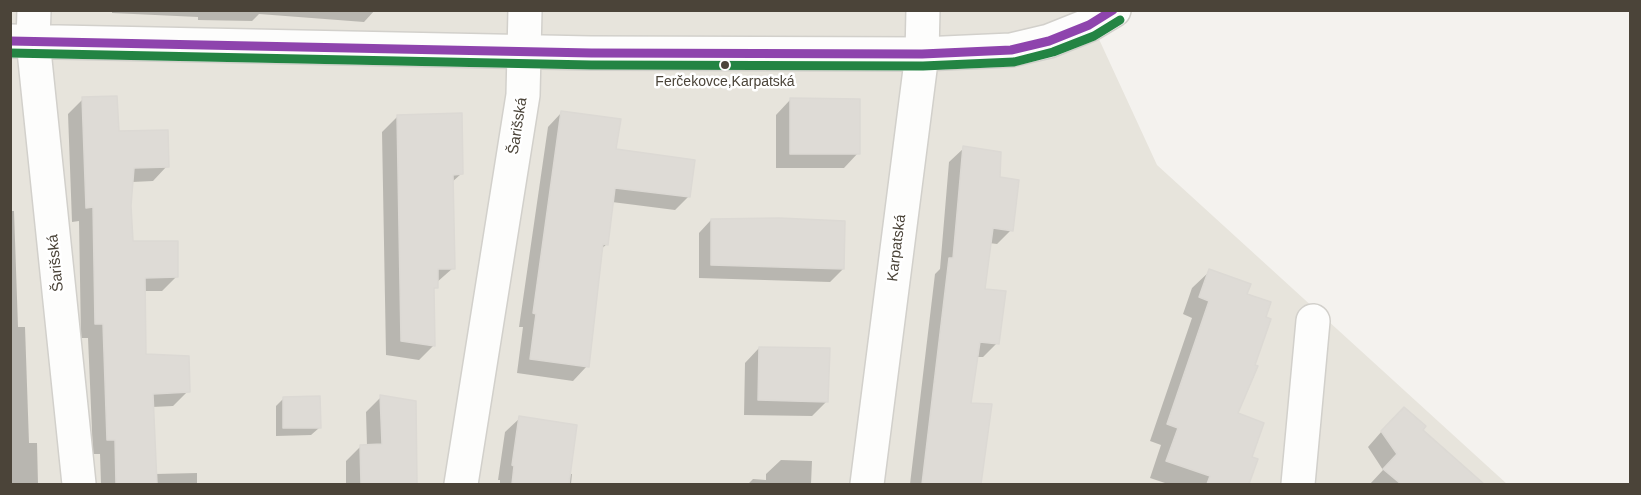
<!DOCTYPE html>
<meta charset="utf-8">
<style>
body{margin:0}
#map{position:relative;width:1641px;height:495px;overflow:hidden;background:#f4f2ee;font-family:Arial,sans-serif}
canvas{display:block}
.frame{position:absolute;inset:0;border:12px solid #4b4439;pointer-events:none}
</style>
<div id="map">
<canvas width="1641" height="495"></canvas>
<div class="frame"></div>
</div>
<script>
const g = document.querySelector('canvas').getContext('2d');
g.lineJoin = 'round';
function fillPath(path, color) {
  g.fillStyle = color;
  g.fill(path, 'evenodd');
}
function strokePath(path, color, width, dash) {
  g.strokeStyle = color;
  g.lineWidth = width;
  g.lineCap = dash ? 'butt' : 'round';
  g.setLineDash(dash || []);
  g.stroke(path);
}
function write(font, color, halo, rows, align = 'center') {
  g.font = font + ' Arial,sans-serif';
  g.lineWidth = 5;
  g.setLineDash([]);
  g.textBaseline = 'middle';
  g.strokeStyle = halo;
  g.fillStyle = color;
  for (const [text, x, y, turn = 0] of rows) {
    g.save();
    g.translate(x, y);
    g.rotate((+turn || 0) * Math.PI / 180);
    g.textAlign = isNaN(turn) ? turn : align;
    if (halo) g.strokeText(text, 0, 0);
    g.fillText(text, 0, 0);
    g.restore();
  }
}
const residential = new Path2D(`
 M 10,11 L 1086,11 L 1157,165 L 1507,484 L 11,484 Z`);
const shadow = new Path2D(`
 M 112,10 L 375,10 L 364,22 L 259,14 L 252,21 L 198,20 L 198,17 L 112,13 Z
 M 83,99 L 117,133 L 167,166 L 153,181 L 132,182 L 130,206 L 131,243 L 177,276 L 162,291 L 144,291 L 145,356 L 188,391 L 173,406 L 152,407 L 155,474 L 197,473 L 197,484 L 101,484 L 100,454 L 93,454 L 88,338 L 81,338 L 79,221 L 72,222 L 68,114 Z
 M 790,100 L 858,153 L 844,168 L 776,168 L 776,115 Z
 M 562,112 L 615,150 L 689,196 L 675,210 L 612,202 L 607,244 L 600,250 L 587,366 L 573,381 L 517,373 L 523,327 L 519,327 L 548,127 Z
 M 397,117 L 461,174 L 451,183 L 453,268 L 436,283 L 436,287 L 432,291 L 434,345 L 419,360 L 386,355 L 382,132 Z
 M 964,148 L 998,178 L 1011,230 L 997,244 L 989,243 L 983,290 L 997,343 L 983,357 L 976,357 L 969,404 L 980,483 L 987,484 L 910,484 L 935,274 L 940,269 L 949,162 Z
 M 10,211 L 14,211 L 18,327 L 25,327 L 29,443 L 37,443 L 38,484 L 10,484 Z
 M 711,220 L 843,269 L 830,282 L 699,278 L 699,233 Z
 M 1210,271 L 1245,295 L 1236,414 L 1250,458 L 1256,460 L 1248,484 L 1168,484 L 1150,478 L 1161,445 L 1150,441 L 1192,318 L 1183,314 L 1192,288 Z
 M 759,348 L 827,401 L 812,416 L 744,415 L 745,363 Z
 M 381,397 L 414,402 L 415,484 L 346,484 L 346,461 L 361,446 L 367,446 L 366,412 Z
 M 284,398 L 319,428 L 311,435 L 276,436 L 276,406 Z
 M 520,418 L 569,474 L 572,474 L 571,484 L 500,484 L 500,480 L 498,480 L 505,432 Z
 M 1389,423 L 1421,430 L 1473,477 L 1466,484 L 1370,484 L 1383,470 L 1368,447 Z
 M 781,460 L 812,461 L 811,484 L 748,484 L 753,479 L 766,480 L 766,474 Z`);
const building = new Path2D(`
 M 117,96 L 119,131 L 168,130 L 169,167 L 134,168 L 131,206 L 133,241 L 178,241 L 178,277 L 145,278 L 146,354 L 189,356 L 190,392 L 153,394 L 157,484 L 116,484 L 115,440 L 107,440 L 103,324 L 95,324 L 93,207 L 86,208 L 82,97 Z
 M 790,98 L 860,99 L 860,154 L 790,154 Z
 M 561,111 L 621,119 L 616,149 L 695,160 L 690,197 L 615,188 L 608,245 L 603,244 L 589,367 L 530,359 L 536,314 L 533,313 Z
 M 462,113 L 463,174 L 453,175 L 455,269 L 438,269 L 438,288 L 434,288 L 435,346 L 401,341 L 397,115 Z
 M 963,146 L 1001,152 L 1000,177 L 1019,180 L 1013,231 L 993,228 L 985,289 L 1006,291 L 999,344 L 980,342 L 971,403 L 992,404 L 981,484 L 922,484 L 949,258 L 953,258 Z
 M 779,218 L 845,221 L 844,269 L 711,265 L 711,219 Z
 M 1209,269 L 1251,284 L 1247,294 L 1271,302 L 1266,317 L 1271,319 L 1255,365 L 1258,366 L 1238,413 L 1264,423 L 1252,457 L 1258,459 L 1249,484 L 1207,484 L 1210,476 L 1166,461 L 1178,428 L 1167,424 L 1209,301 L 1199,297 Z
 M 759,347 L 830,348 L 828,402 L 758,400 Z
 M 380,395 L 416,401 L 417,484 L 361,484 L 360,445 L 382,444 Z
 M 320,396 L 321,428 L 283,428 L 283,397 Z
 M 1404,407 L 1426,426 L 1423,430 L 1484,484 L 1401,484 L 1383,469 L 1397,454 L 1381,431 Z
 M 519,416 L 577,425 L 569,484 L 512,484 L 514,466 L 512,465 Z`);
const street = new Path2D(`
 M 34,10 L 33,41 L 79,484
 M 10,41 L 591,53 L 922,54 L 1011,50 L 1049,41 L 1089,25 L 1114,10
 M 461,484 L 523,95 L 525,10
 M 867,484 L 922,54 L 923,10
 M 1298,484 L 1313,321`);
const bus1 = new Path2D(`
 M 10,41 L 591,53 L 922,54 L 1011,50 L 1049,41 L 1089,25 L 1113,10`);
const bus2 = new Path2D(`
 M 10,53 L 591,65 L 923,66 L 1014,62 L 1053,52 L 1094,36 L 1120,20`);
const markers = [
 [725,65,5,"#4b4439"]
];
const busNames = [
 ["Ferčekovce,Karpatská",725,82]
];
const streetNames = [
 ["Šarišská",518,126,-81],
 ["Karpatská",897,248,-83],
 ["Šarišská",56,263,-96]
];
fillPath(residential, '#e7e4dc');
fillPath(shadow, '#0003');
fillPath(building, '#dedbd6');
strokePath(building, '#dcd9d4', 1.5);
strokePath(street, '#d2d0cb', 36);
strokePath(street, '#fdfdfc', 33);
strokePath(bus1, '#8e44ad', 9);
strokePath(bus2, '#238443', 9);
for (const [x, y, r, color] of markers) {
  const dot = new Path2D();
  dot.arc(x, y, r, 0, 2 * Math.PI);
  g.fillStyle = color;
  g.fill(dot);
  strokePath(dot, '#fff', 2);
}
write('14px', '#4b4439', '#fff', busNames);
write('15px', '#4b4439', '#fff', streetNames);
</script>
